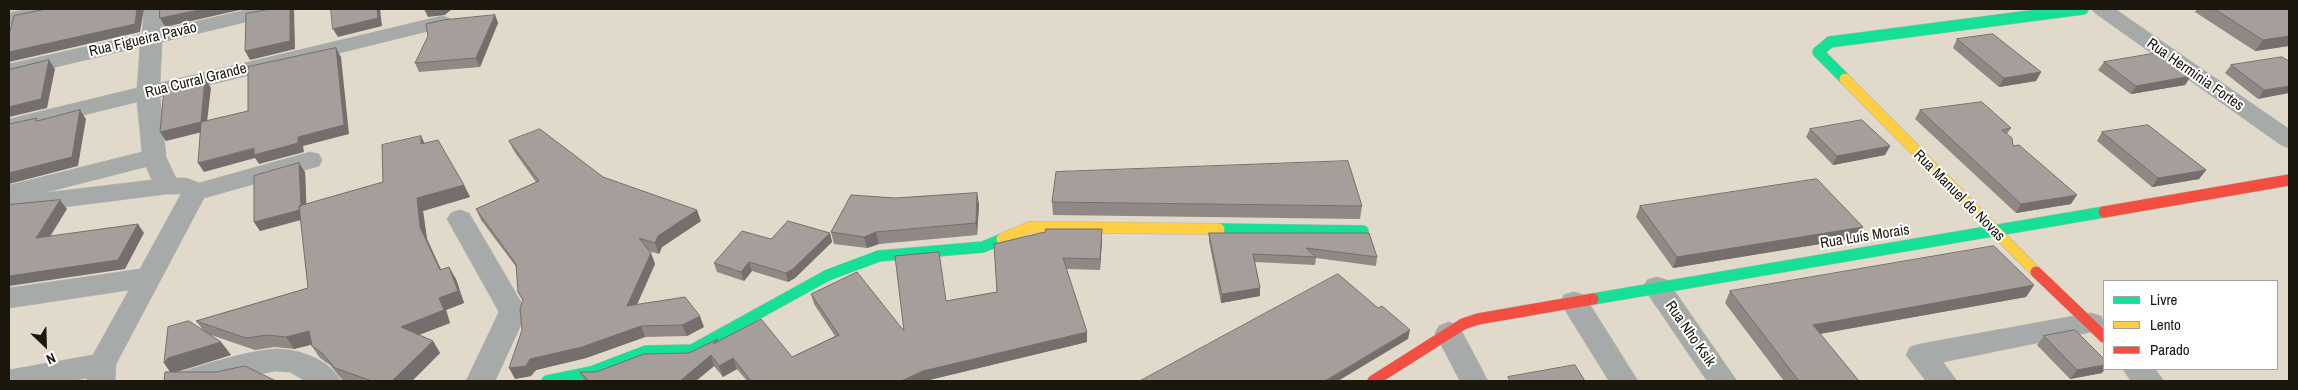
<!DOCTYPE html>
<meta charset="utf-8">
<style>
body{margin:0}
#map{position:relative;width:2298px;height:390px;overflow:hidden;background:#e1dacb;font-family:"Archivo Narrow",sans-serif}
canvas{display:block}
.frame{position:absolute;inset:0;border:10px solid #1b160c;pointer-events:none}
.legend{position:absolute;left:2103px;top:280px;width:175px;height:90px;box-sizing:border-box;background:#fff;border:1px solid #a4a29e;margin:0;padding:6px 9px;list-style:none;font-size:15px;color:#1b160c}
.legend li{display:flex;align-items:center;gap:10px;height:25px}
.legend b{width:25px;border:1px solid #a4a29e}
.north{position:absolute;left:20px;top:320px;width:50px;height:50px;-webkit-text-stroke:4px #fff;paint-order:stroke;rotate:156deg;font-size:14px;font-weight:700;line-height:20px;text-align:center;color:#1b160c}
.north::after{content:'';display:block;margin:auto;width:18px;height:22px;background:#1b160c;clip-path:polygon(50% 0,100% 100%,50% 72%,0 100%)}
</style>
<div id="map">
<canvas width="2298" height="390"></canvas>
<div class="frame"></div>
<ul class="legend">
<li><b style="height:6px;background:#16e098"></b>Livre</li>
<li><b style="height:6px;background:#ffcf43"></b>Lento</li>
<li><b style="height:6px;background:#f24e42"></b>Parado</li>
</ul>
<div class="north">N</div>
</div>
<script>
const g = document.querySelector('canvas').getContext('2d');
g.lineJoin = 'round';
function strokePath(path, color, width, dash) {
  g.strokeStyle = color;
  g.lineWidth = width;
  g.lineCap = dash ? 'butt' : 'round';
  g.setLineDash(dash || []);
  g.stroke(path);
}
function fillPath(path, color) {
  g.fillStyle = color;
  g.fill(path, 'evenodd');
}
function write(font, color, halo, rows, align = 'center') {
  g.font = font + ' "Archivo Narrow",sans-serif';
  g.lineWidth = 4;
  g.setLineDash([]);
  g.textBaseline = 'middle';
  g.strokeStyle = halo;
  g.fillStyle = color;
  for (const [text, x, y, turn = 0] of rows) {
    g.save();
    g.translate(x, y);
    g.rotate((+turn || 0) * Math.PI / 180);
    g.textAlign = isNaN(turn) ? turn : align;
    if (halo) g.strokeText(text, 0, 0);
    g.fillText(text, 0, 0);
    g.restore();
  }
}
const street = new Path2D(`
 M 27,9 L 64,9 L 61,13 L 9,25 L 9,13 Z
 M 144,9 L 164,9 L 163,29 L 250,9 L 286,9 L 283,13 L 162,42 L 160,83 L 442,16 L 449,18 L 453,22 L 449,26 L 160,97 L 166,157 L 176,178 L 186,178 L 199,183 L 310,152 L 319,154 L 322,160 L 319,166 L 204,198 L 116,364 L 115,381 L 87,381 L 87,378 L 69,381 L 9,381 L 9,370 L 93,355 L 129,290 L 9,308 L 9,288 L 140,269 L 181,194 L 167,194 L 9,214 L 9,198 L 11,197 L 9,195 L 10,185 L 142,152 L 137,102 L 9,133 L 9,119 L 137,88 L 140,47 L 9,78 L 9,64 L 142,34 ZM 146,167 L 152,180 L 43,193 Z
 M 2092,9 L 2115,9 L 2289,129 L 2289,148 L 2281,145 L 2095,13 Z
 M 460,210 L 469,213 L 527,312 L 495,381 L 466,381 L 499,312 L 447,219 L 451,213 Z
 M 1657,277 L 1667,280 L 1737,381 L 1707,381 L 1643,287 L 1647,280 Z
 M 1574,292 L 1584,295 L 1638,381 L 1609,381 L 1560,302 L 1564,295 Z
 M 2091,313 L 2101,316 L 2104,322 L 2101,330 L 1943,362 L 1957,381 L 1926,381 L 1906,355 L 1910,347 L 1920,344 Z
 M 1449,322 L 1459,326 L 1488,381 L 1460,381 L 1435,333 L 1439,326 Z
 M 275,349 C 299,349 329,359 341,381 L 305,381 L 290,372 L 275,371 L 225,381 L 174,381 L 179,373 C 210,363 242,352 275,349 Z
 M 2123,369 L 2155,369 L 2164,381 L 2131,381 Z`);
const fast = new Path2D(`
 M 1845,79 L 1818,52 L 1830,42 L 2083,9
 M 1219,229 L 1363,231
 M 1593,299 L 2104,212
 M 547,381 L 591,372 L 646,351 L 692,350 L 828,275 L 879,256 L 983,247 L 1002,239`);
const slow = new Path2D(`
 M 1845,79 L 2036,272
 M 1002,239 L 1030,227 L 1219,229`);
const jam = new Path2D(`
 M 2104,212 L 2289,180
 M 2036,272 L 2104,337
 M 1373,381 L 1463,324 L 1478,319 L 1593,299`);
const wall = new Path2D(`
 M 2197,9 L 2289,9 L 2289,46 L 2255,51 L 2195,12 Z
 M 495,15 L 498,23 L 480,67 L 419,72 L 415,63 Z
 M 1957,39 L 2041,72 L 2036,81 L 1999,87 L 1953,48 Z
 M 2289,61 L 2258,99 L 2225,73 L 2231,65 Z
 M 2104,62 L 2191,76 L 2185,85 L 2131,94 L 2098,70 Z
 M 1920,110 L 2011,128 L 2007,134 L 2013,146 L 2071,204 L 2016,213 L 1915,119 Z
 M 1810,129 L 1890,146 L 1885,155 L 1833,165 L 1806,137 Z
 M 2102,132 L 2206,170 L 2199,179 L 2152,187 L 2097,141 Z
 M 509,141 L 603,177 L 701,221 L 662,247 L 659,254 L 649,251 L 651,253 L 655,264 L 637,305 L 704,327 L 687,336 L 645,337 L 586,358 L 536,370 L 531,376 L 515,379 L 522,330 L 523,301 L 518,292 L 517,268 L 481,220 L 476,209 L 536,182 L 514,151 Z
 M 425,143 L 464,185 L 470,197 L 423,211 L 427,239 L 441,269 L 456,279 L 464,303 L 446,310 L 450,323 L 419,335 L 433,341 L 440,353 L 412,381 L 343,381 L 330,365 L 320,358 L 311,345 L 294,349 L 275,347 L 255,350 L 211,335 L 221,342 L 231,355 L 178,372 L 170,372 L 164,363 L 203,330 L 196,321 L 308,288 L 301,220 L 260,231 L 254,222 L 305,172 L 306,204 L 383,182 Z
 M 977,193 L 979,205 L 977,235 L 879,244 L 867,248 L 834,244 L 831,232 L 895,198 Z
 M 1052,202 L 1362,206 L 1360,219 L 1053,215 Z
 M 1640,206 L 1863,227 L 1857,238 L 1673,268 L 1636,217 Z
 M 830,233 L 832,242 L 795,278 L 788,282 L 752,271 L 744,281 L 717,272 L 714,263 L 771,239 Z
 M 1209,233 L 1377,257 L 1376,266 L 1316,258 L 1315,265 L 1255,262 L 1260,288 L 1260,296 L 1221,303 L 1209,241 Z
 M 1102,240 L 1100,270 L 1066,269 L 1087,342 L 925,381 L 747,381 L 737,369 L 723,377 L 714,366 L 696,381 L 584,381 L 580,372 L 596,372 L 689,353 L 718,339 L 718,341 L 792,357 L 835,336 L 814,304 L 811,294 L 904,331 L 946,301 L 997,292 L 994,244 Z
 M 2034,285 L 2026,297 L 1820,334 L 1859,381 L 1784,381 L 1725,303 L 1730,291 Z
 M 2044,336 L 2102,373 L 2070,379 L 2037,345 Z`);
const shadedWall = new Path2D(`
 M 137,9 L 144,9 L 140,32 L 9,62 L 9,52 Z
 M 203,9 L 244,9 L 165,27 L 160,18 Z
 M 290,9 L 294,9 L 295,49 L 250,60 L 245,51 Z
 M 377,9 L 380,9 L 382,26 L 338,37 L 333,29 Z
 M 424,9 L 452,9 L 445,15 L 428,17 Z
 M 495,15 L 498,23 L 480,67 L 476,58 Z
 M 2289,36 L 2289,46 L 2255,51 L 2263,40 Z
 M 336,48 L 341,57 L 349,134 L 303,146 L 304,152 L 259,164 L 255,158 L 204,172 L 198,163 L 298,137 Z
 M 49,60 L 55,69 L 47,108 L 9,117 L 9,107 Z
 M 2041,72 L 2036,81 L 1999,87 L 2004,78 Z
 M 2191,76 L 2185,85 L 2131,94 L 2136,86 Z
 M 205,79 L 211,88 L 206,131 L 166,141 L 160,132 Z
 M 2289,86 L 2289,93 L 2258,99 L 2264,90 Z
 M 80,110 L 86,119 L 78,166 L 9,184 L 9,173 Z
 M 421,136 L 427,148 L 421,144 Z
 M 1890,146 L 1885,155 L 1833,165 L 1837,156 Z
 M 299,163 L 305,172 L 307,218 L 260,231 L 254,222 Z
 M 2206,170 L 2199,179 L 2152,187 L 2158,178 Z
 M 464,185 L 470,197 L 423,211 L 427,239 L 446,282 L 440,270 L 420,227 L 417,198 Z
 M 977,193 L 979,205 L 977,235 L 976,223 Z
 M 2077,195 L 2071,204 L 2016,213 L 2021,204 Z
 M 60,200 L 67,209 L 43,248 L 36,238 Z
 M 697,210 L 701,221 L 662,247 L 659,254 L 655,243 L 658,236 Z
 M 138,224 L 144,233 L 125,269 L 9,286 L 9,276 Z
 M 1863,227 L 1857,238 L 1673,268 L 1677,257 Z
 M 1102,229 L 1102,240 L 1100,270 L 1100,259 Z
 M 876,232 L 879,244 L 867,248 L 864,237 Z
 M 830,233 L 832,242 L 795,278 L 788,282 L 786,273 Z
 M 651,253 L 655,264 L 631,317 L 627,306 Z
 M 749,262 L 752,271 L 744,281 L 741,272 Z
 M 449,267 L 456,279 L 464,303 L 446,310 L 450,323 L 408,339 L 401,327 L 439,298 Z
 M 2034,285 L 2026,297 L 1807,336 L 1813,325 Z
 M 1260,288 L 1260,296 L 1221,303 L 1222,294 Z
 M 700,316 L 704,327 L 687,336 L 682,325 Z
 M 641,326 L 645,337 L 586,358 L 536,370 L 531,376 L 515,379 L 509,368 L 530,359 Z
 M 1410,330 L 1408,339 L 1338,381 L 1325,381 Z
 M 309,331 L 317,343 L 294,349 L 286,337 Z
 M 1087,332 L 1087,342 L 925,381 L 901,381 L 923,371 Z
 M 433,341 L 440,353 L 412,381 L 392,381 Z
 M 221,342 L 231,355 L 178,371 L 174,377 L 164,363 L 168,358 Z
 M 711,355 L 714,366 L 696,381 L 680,381 Z
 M 733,358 L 737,369 L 723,377 L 719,366 Z
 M 2104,365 L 2104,369 L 2105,369 L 2102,373 L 2070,379 L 2077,370 Z`);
const building = new Path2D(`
 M 46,9 L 137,9 L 135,24 L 9,52 L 9,34 L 14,16 Z
 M 160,9 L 203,9 L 160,18 Z
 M 270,9 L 290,9 L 290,41 L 245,51 L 246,14 Z
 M 331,9 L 377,9 L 378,18 L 333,29 Z
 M 2215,9 L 2289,9 L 2289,36 L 2263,40 Z
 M 495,15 L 476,58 L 415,63 L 428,36 L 426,24 L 443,20 Z
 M 1993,34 L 2041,72 L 2004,78 L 1957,39 Z
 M 336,48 L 344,125 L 298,137 L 298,143 L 254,155 L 254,148 L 198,163 L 201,122 L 248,111 L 248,67 Z
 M 2157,53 L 2191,76 L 2136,86 L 2104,62 Z
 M 2282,57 L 2289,61 L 2289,86 L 2264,90 L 2231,65 Z
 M 49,60 L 41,99 L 9,107 L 9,70 Z
 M 205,79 L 201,122 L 160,132 L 164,89 Z
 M 1982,102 L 2011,128 L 2002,130 L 2012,138 L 2013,146 L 2019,145 L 2077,195 L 2021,204 L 1920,110 Z
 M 80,110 L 72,157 L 9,173 L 9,124 L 37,118 L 36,121 Z
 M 1862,120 L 1890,146 L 1837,156 L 1810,129 Z
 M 2148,125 L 2206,170 L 2158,178 L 2102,132 Z
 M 540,129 L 603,177 L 697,210 L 658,236 L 655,243 L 639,238 L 651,253 L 627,306 L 685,297 L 700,316 L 682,325 L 641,326 L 582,347 L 530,359 L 526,366 L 509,368 L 522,330 L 520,309 L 523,300 L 518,292 L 516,264 L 476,209 L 539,181 L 509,141 Z
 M 421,136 L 421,144 L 438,140 L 464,185 L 417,198 L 420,227 L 440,270 L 449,267 L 458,291 L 439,298 L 444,310 L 401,327 L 433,341 L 392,381 L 372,381 L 335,368 L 322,353 L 312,346 L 309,331 L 286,337 L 267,335 L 246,338 L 196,321 L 308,288 L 299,206 L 383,182 L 382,145 Z
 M 1348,161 L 1362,206 L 1052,202 L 1056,172 Z
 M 299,163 L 301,206 L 299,206 L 300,210 L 254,222 L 254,176 Z
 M 1817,179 L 1863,227 L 1677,257 L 1640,206 Z
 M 977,193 L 976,223 L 876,232 L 864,237 L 831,232 L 851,195 L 895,198 Z
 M 60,200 L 36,238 L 138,224 L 118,260 L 9,276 L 9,205 Z
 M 788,221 L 830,233 L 793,269 L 786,273 L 749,262 L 741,272 L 714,263 L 742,231 L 771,239 Z
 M 1046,229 L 1102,229 L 1100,259 L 1063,258 L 1087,332 L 923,371 L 901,381 L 751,381 L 733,358 L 719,366 L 711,355 L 680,381 L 589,381 L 580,372 L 596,372 L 644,354 L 689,353 L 718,339 L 713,344 L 761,319 L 792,357 L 839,335 L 811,294 L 857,272 L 904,331 L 895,256 L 939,252 L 946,301 L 997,292 L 994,244 L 1045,232 Z
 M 1209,233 L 1369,233 L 1377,257 L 1306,248 L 1316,257 L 1253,254 L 1260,288 L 1222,294 Z
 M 1994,246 L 2034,285 L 1813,325 L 1859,381 L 1799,381 L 1730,291 Z
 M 1338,274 L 1378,308 L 1382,306 L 1410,330 L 1325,381 L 1140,381 Z
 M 189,321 L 221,342 L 168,358 L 164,363 L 168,327 Z
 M 2075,330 L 2104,359 L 2104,365 L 2077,370 L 2044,336 Z
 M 1575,365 L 1585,381 L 1510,381 L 1508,377 Z
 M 245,366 L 276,381 L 164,381 L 165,372 L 216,372 Z`);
const streetNames = [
 ["Rua Figueira Pavão",143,40,-13],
 ["Rua Hermínia Fortes",2195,75,35],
 ["Rua Curral Grande",196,81,-14],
 ["Rua Manuel de Novas",1959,196,45],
 ["Rua Luís Morais",1865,237,-9],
 ["Rua Nho Ksik",1690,334,55]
];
strokePath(street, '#bcb6aa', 1);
strokePath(fast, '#bcb6aa', 12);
strokePath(slow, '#bcb6aa', 12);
strokePath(jam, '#bcb6aa', 12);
fillPath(street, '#a6aaa9');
strokePath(fast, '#16e098', 11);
strokePath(slow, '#ffcf43', 11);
strokePath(jam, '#f24e42', 11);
fillPath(wall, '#8f8884');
fillPath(shadedWall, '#746f6c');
fillPath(building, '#a69e9a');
strokePath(building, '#746f6c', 1);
write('15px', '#1b160c', '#fff', streetNames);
</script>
